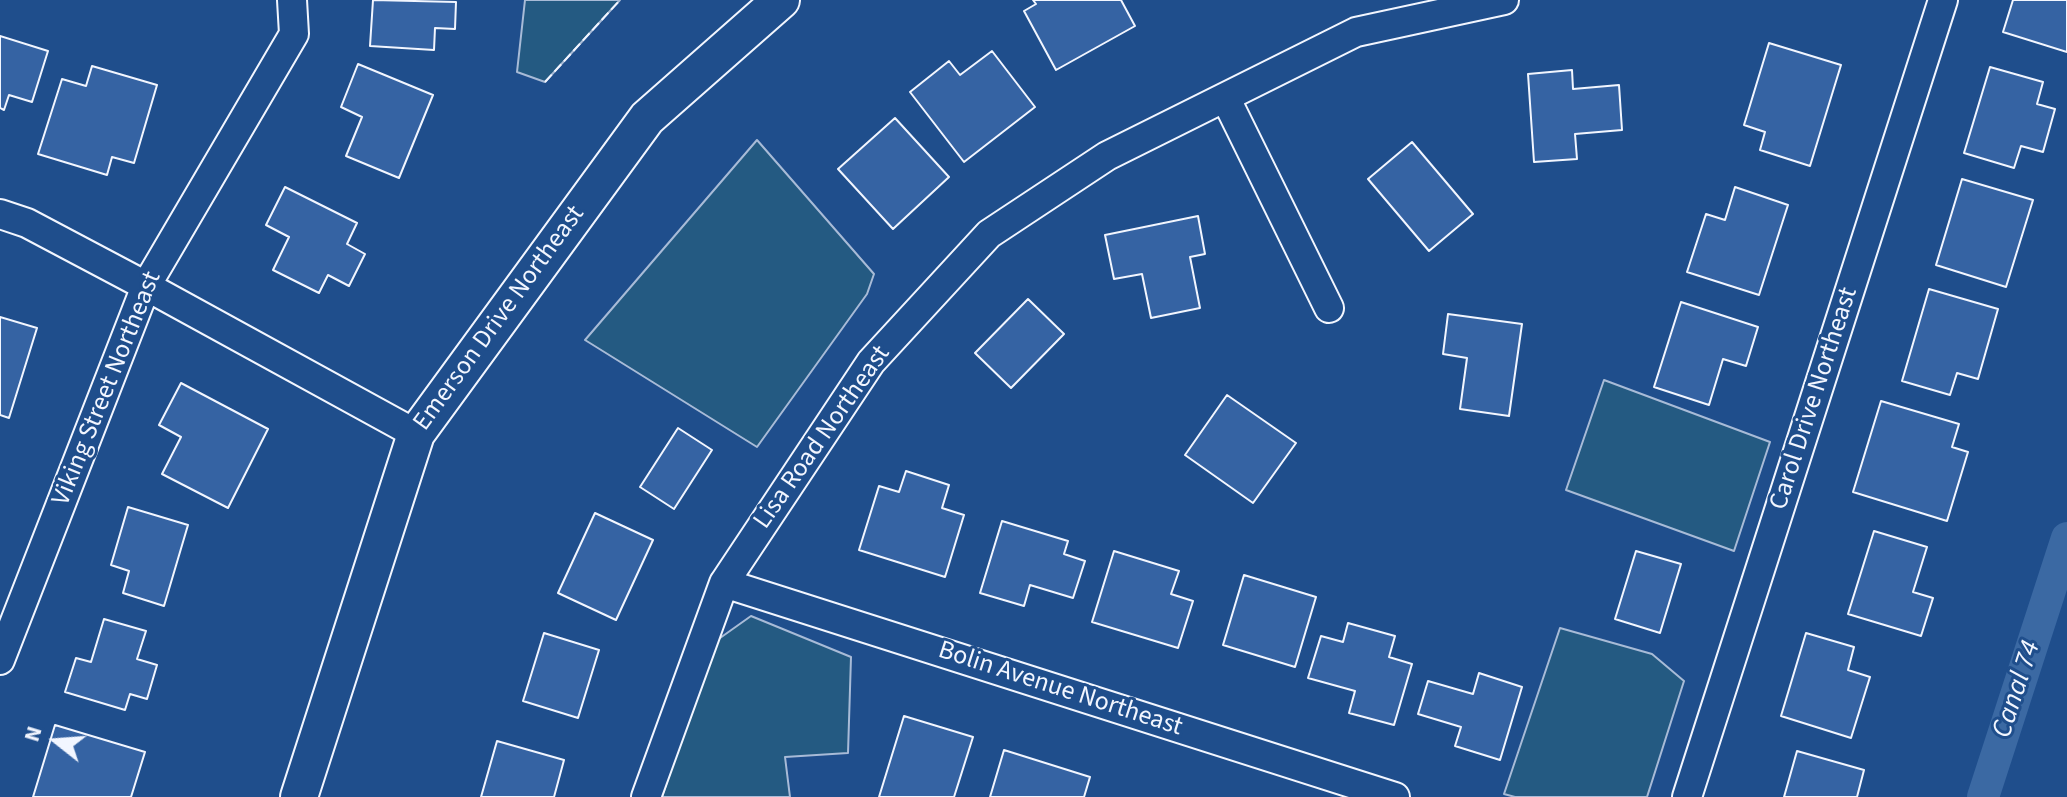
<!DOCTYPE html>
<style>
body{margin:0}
#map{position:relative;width:2067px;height:797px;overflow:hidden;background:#1f4e8c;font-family:"Source Sans 3",sans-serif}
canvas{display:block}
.north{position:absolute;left:16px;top:701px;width:80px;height:80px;-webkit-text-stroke:6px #1f4e8c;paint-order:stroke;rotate:287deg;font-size:22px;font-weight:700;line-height:32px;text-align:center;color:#f2f6ff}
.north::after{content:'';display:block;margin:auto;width:28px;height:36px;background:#f2f6ff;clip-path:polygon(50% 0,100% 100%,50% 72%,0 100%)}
</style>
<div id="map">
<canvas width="2067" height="797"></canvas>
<div class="north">N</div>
</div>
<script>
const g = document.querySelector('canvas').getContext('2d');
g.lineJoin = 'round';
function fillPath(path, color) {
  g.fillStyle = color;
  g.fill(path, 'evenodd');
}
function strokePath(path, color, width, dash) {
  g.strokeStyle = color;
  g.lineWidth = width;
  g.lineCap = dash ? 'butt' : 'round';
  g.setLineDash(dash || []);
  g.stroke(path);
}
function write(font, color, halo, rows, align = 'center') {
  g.font = font + ' "Source Sans 3",sans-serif';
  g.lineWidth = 6;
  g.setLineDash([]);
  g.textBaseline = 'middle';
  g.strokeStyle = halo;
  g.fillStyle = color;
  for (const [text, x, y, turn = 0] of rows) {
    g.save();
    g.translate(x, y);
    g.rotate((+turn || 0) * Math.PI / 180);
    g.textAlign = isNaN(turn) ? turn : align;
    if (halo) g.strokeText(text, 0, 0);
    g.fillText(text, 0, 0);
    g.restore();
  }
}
const green = new Path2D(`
 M 525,0 L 620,0 L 545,82 L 517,72 Z
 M 757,140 L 874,274 L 867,294 L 757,447 L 585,340 Z
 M 1604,380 L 1770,442 L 1734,551 L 1566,490 Z
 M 751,616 L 851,657 L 848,753 L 785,757 L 790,797 L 662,797 L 713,643 Z
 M 1560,628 L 1652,654 L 1684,681 L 1647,797 L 1515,797 L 1504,794 Z`);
const canal = new Path2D(`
 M 1983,797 L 2067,538`);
const building = new Path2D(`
 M 373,0 L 456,2 L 455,29 L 435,28 L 434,50 L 370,46 Z
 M 1033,0 L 1121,0 L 1135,26 L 1056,70 L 1024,11 L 1036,4 Z
 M 2013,0 L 2067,0 L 2067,52 L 2003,32 Z
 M 0,36 L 48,51 L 32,102 L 9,95 L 4,110 L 0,108 Z
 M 1769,43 L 1841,65 L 1810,166 L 1760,150 L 1765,132 L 1744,125 Z
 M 992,51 L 1035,107 L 964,162 L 910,92 L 949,61 L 960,75 Z
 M 358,64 L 433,95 L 399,178 L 346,156 L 362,117 L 341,107 Z
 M 92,66 L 157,85 L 134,163 L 112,157 L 107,175 L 38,154 L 62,79 L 86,86 Z
 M 1990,67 L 2043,82 L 2037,104 L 2055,109 L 2043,152 L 2021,146 L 2014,168 L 1964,153 Z
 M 1572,70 L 1573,89 L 1619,85 L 1622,130 L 1575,134 L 1577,159 L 1534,162 L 1528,74 Z
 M 895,118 L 949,177 L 893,229 L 838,169 Z
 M 1412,142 L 1473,214 L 1429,251 L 1368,179 Z
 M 1962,179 L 2033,200 L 2006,287 L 1936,265 Z
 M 285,187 L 357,223 L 347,244 L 365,254 L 349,286 L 328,275 L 319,293 L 273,270 L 289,237 L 266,225 Z
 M 1735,187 L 1788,205 L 1759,295 L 1687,272 L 1706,214 L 1725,220 Z
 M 1198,216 L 1205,254 L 1190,257 L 1200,308 L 1151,318 L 1142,274 L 1114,279 L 1105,235 Z
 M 1929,289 L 1998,309 L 1978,379 L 1957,373 L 1950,395 L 1902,381 Z
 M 1028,299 L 1064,334 L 1011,388 L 975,353 Z
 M 1681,302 L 1758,327 L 1746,366 L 1723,359 L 1709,405 L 1654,387 Z
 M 1448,314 L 1522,324 L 1509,416 L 1460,409 L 1467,358 L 1443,354 Z
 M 0,317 L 37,328 L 9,418 L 0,415 Z
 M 181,383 L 268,429 L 228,508 L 162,474 L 181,437 L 159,425 Z
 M 1227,395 L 1296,443 L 1253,503 L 1185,455 Z
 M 1881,401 L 1959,424 L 1952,447 L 1968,452 L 1947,521 L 1853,492 Z
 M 678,428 L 712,450 L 674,509 L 640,487 Z
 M 906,471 L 949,485 L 942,508 L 964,515 L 945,577 L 859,550 L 879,486 L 899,492 Z
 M 128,507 L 188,525 L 164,606 L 123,593 L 129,571 L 111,565 Z
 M 595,513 L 653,540 L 616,620 L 558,593 Z
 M 1002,521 L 1068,541 L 1064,554 L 1085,561 L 1073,598 L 1030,585 L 1024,606 L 980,593 Z
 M 1874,531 L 1927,547 L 1913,592 L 1933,598 L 1921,636 L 1848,614 Z
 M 1114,551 L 1179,571 L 1171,594 L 1193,601 L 1178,648 L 1092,622 Z
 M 1636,551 L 1681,564 L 1660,633 L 1615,619 Z
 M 1244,575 L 1316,597 L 1295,667 L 1223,645 Z
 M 104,619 L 146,631 L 137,659 L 157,665 L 147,699 L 130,694 L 125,710 L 65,692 L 76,658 L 91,662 Z
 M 1348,623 L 1395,636 L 1389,657 L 1412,664 L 1394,725 L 1349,713 L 1355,691 L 1308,678 L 1321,636 L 1343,642 Z
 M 544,633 L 599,650 L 578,718 L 523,701 Z
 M 1806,633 L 1854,647 L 1848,670 L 1870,677 L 1851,738 L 1781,716 Z
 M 1479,673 L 1522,687 L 1500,760 L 1455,746 L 1461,727 L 1418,714 L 1428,681 L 1473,694 Z
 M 904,716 L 973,737 L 954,797 L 879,797 Z
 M 55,725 L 145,752 L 131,797 L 33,797 Z
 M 497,741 L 564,760 L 554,797 L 481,797 Z
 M 1004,750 L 1090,777 L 1084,797 L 990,797 Z
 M 1797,751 L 1864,770 L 1857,797 L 1784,797 Z`);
const minor = new Path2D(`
 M 1226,99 L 1329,308
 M 0,214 L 27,223 L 146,286 L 416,434
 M 724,583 L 1395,797
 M 0,660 L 146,286 L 294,34 L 292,0
 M 646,797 L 724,583 L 871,362 L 989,234 L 1107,156 L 1356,32 L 1504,0
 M 1687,797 L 1943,0`);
const tertiary = new Path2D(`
 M 299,797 L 416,434 L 647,118 L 781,0`);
const fence = new Path2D(`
 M 545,82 L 620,0`);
const streetNames = [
 ["Emerson Drive Northeast",500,319,-54],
 ["Viking Street Northeast",108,389,-68],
 ["Carol Drive Northeast",1815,399,-72],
 ["Lisa Road Northeast",823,438,-55],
 ["Bolin Avenue Northeast",1060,690,18]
];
const waterNames = [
 ["Canal 74",2018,690,-72]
];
fillPath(green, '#245a82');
strokePath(green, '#a8bbd7', 2);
strokePath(canal, '#3b69a3', 32);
fillPath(building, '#3563a3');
strokePath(building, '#f2f6ff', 2);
strokePath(minor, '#f2f6ff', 32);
strokePath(tertiary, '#f2f6ff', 40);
strokePath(minor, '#1f4e8c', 28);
strokePath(tertiary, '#1f4e8c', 36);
strokePath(fence, '#f2f6ff', 2, [10, 4]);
write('26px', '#f2f6ff', '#1f4e8c', streetNames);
write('italic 28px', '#f2f6ff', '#1f4e8c', waterNames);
</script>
